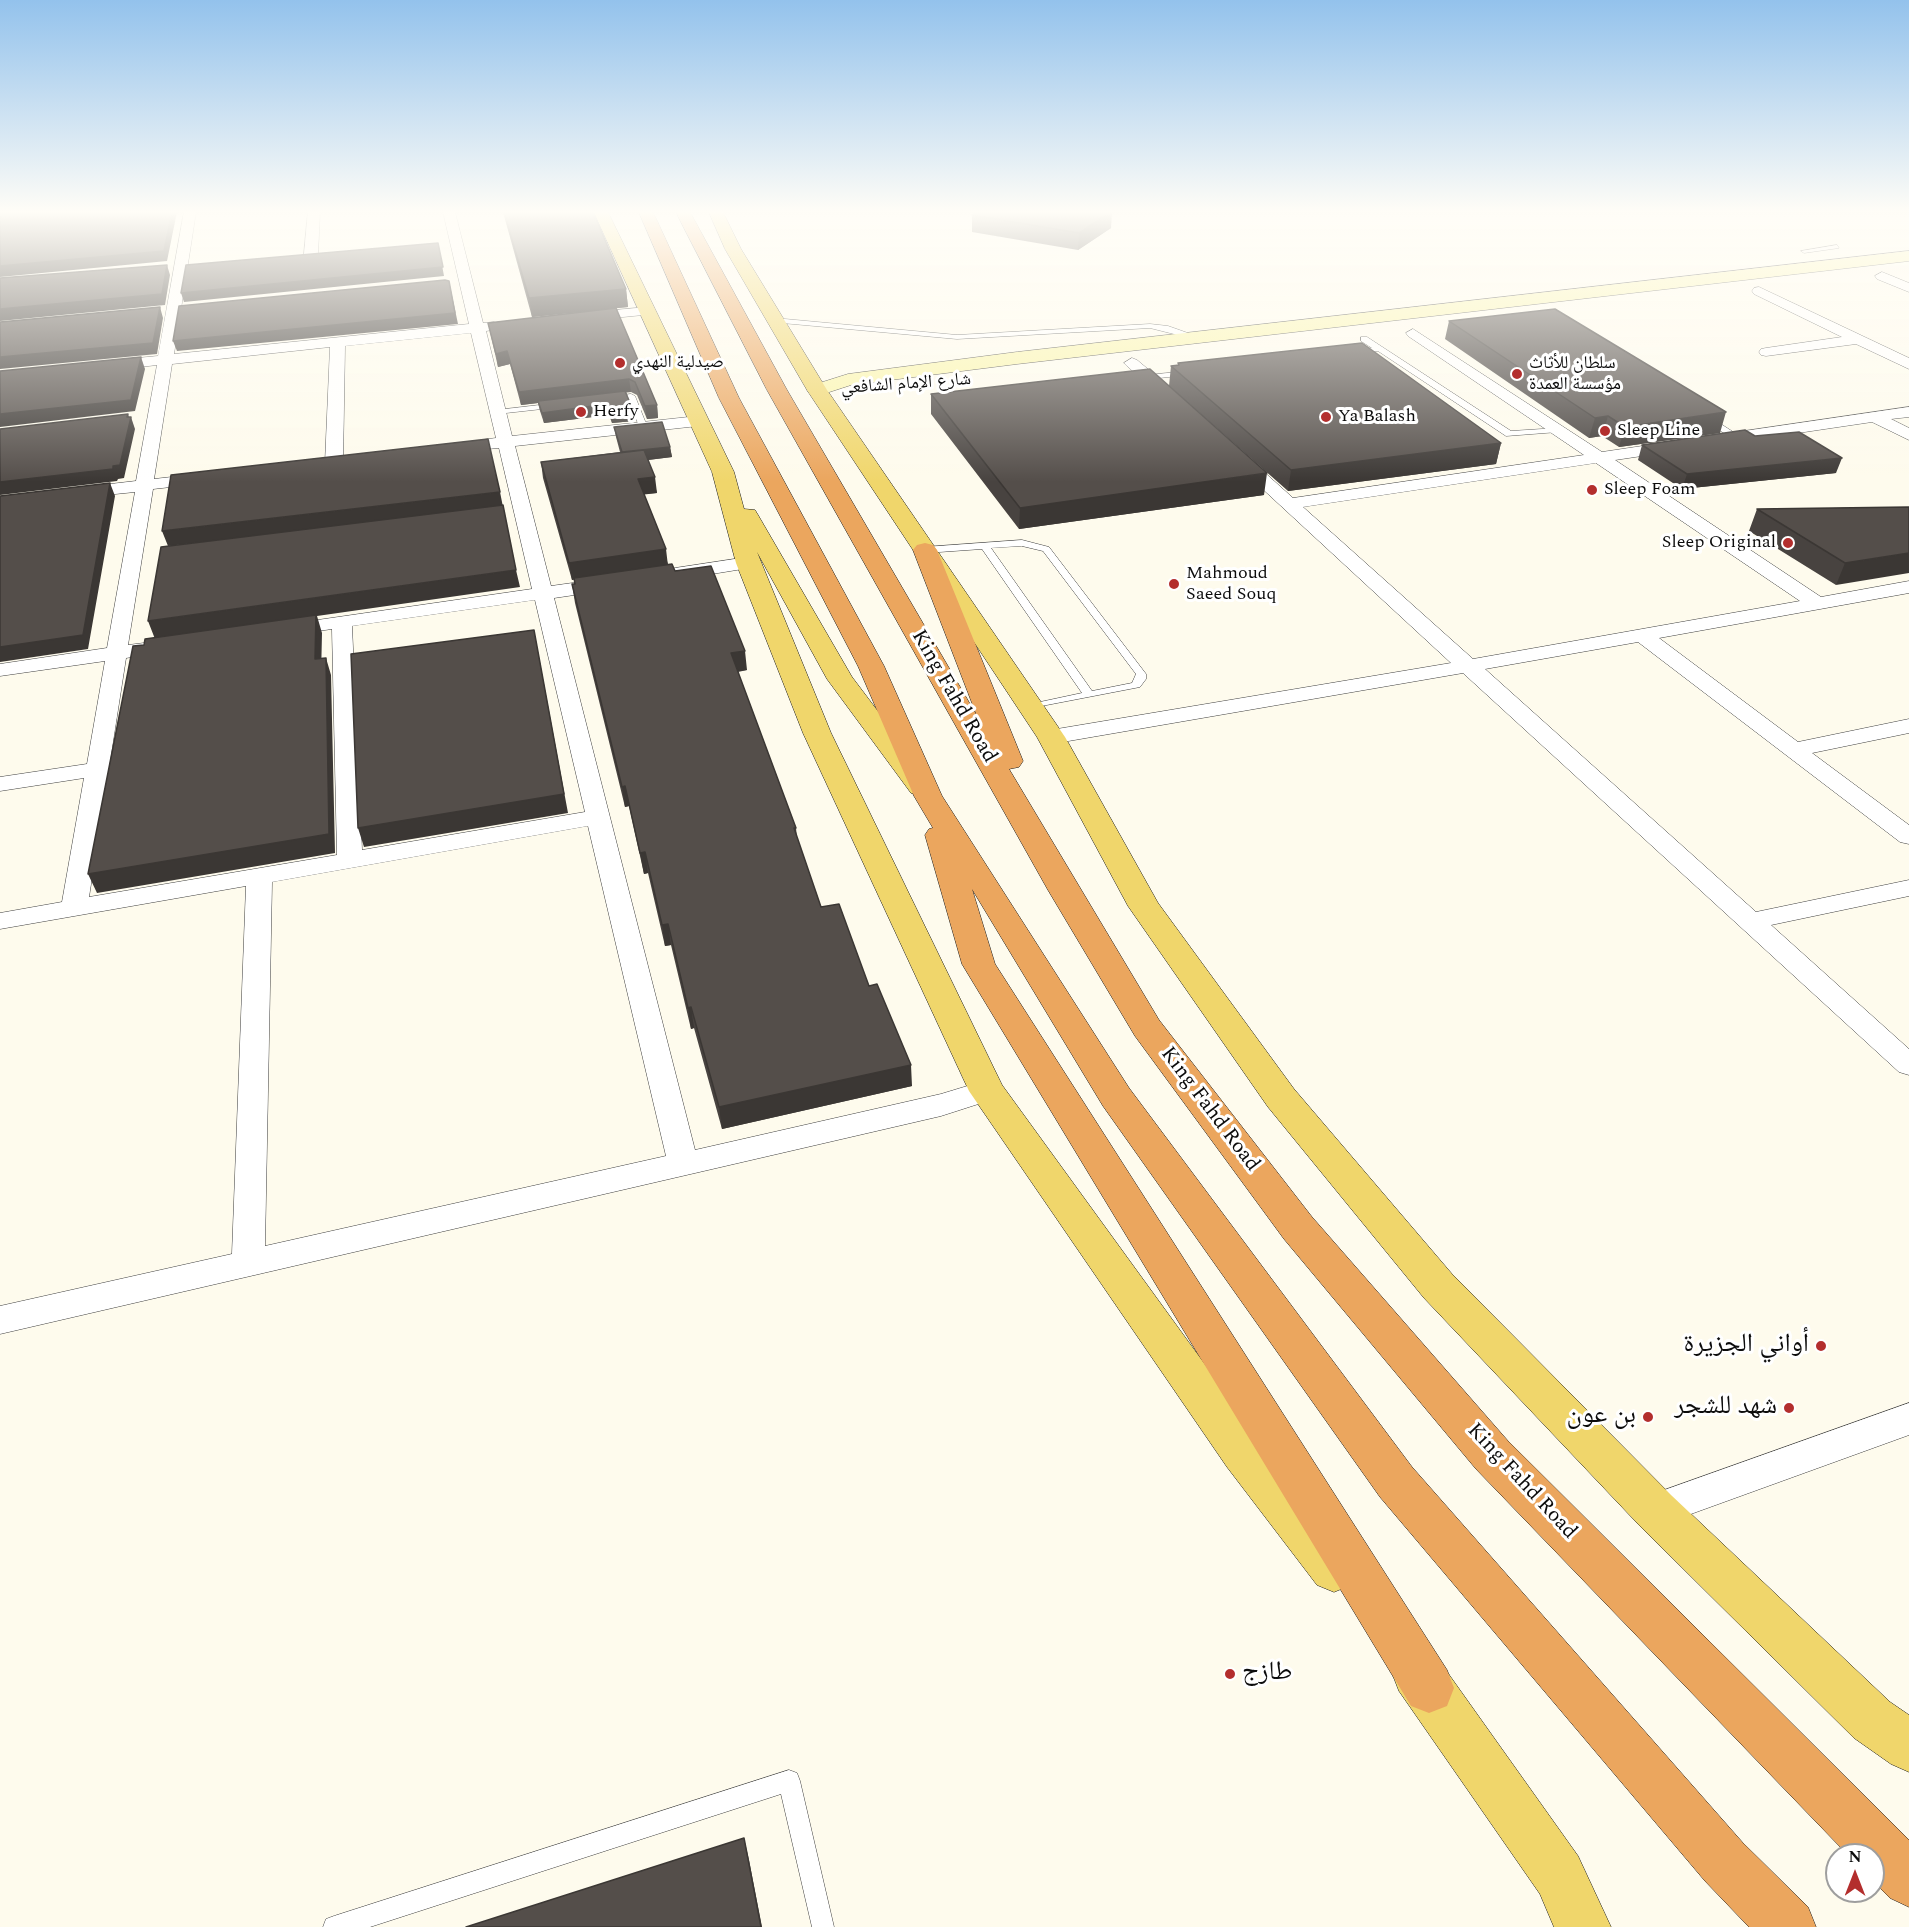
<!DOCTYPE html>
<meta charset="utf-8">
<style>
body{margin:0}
#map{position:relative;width:1909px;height:1927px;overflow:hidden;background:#fefbed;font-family:Spectral,serif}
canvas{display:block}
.north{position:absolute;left:1825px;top:1843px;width:60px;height:60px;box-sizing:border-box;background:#fff;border:2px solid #9e9e9e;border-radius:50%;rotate:0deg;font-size:16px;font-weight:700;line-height:24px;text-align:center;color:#0c0c0c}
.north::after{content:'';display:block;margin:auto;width:21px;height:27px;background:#b32e2d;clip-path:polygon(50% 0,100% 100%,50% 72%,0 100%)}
</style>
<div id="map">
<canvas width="1909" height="1927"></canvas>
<div class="north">N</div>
</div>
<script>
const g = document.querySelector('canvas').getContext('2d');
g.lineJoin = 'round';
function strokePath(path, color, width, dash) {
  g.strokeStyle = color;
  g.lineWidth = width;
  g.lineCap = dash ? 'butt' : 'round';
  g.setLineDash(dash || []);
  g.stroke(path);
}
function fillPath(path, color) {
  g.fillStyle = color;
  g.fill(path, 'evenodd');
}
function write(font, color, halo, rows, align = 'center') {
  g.font = font + ' Spectral,"Noto Naskh Arabic",serif';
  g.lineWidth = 6;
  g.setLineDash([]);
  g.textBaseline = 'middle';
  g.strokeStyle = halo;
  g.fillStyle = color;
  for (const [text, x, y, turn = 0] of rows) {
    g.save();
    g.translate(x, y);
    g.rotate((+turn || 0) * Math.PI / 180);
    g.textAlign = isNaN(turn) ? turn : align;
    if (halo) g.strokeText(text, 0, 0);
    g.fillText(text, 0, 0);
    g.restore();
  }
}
const lane = new Path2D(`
 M 1837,245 L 1839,248 L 1804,253 L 1801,251 Z
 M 774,318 L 957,335 L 1150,324 L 1168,326 L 1202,338 L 1198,340 L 1150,328 L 957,339 L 771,322 L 770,320 Z
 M 1361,337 L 1367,337 L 1511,431 L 1558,428 L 1562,430 L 1558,432 L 1506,436 L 1378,351 L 1351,354 L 1351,350 L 1372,348 L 1361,341 Z
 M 1186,371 L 1189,371 L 1189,375 L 1149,379 L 1145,377 L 1149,375 Z
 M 631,394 L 635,396 L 647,426 L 646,428 L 639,426 L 628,399 L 609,400 L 605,398 Z
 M 557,403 L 560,403 L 560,407 L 497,414 L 493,412 L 497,410 Z
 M 1704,417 L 1710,417 L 1741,437 L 1734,439 L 1704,421 Z
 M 1022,540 L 1049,547 L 1146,674 L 1146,679 L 1140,687 L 1026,709 L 1026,705 L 1082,693 L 982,549 L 925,553 L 920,550 L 925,547 ZM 1022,546 L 1043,551 L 1136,674 L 1132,683 L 1092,691 L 991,548 Z
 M 789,1770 L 797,1773 L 800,1781 L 834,1927 L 812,1927 L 781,1794 L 370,1927 L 323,1927 L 326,1919 L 334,1916 Z`);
const street = new Path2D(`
 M 184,212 L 196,212 L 174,354 L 469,324 L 443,212 L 455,212 L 483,323 L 494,322 L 501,326 L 499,329 L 486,331 L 512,436 L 698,416 L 706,421 L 698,426 L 515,446 L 551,586 L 608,578 L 615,580 L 618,584 L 615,588 L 608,590 L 554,598 L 695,1150 L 941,1094 L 987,1080 L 997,1084 L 1002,1091 L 997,1098 L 941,1116 L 0,1334 L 0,1306 L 232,1254 L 246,886 L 0,929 L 0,913 L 62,902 L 84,778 L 0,791 L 0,777 L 87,764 L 105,661 L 0,676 L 0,664 L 107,648 L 135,492 L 76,498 L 70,497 L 67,493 L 70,489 L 76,488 L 136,481 L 157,365 L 106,371 L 98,366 L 106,361 L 158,356 ZM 471,333 L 496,438 L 481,440 L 479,444 L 487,449 L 499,448 L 532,589 L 276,626 L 273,630 L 276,634 L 283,636 L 332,629 L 337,855 L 89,897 L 126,658 L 175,650 L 178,646 L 175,642 L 168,640 L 128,645 L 153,489 L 207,483 L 213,482 L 216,478 L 213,474 L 207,473 L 154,479 L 172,364 L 330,347 L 325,463 L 328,467 L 340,467 L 343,463 L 345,346 ZM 535,600 L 585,812 L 362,850 L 352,626 ZM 588,826 L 666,1156 L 265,1246 L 272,882 Z
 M 308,212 L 320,212 L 318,255 L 311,259 L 304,255 Z
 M 1882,272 L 1909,283 L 1909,292 L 1877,279 L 1875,276 Z
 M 1759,287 L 1909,358 L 1909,369 L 1856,344 L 1766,356 L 1761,355 L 1759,352 L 1761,349 L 1766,348 L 1842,337 L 1754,294 L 1752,291 L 1754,288 Z
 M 648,307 L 655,311 L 653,314 L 583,321 L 576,317 L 583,313 Z
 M 1413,329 L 1602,452 L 1676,441 L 1682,442 L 1684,446 L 1682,450 L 1615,460 L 1821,597 L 1909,581 L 1909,593 L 1659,638 L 1798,742 L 1909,719 L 1909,733 L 1812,753 L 1909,825 L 1909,844 L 1900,842 L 1638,642 L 1485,669 L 1756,912 L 1909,880 L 1909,896 L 1771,925 L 1909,1049 L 1909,1075 L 1899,1072 L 1463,673 L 1051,744 L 1043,742 L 1040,737 L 1043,732 L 1051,730 L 1451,663 L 1229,458 L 1232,454 L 1244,454 L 1293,498 L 1584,455 L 1408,336 L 1406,333 ZM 1596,463 L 1800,601 L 1473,659 L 1303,507 Z
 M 1132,358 L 1137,360 L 1173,390 L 1175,393 L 1173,396 L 1161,396 L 1127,366 L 1124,363 Z
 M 1909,407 L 1909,417 L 1891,419 L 1909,428 L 1909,440 L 1872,422 L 1717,445 L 1709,440 L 1717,435 Z
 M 748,557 L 755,559 L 758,563 L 755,567 L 675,580 L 668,578 L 665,574 L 668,570 L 675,568 Z
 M 1909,1403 L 1909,1435 L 1655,1527 L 1642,1522 L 1636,1510 L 1642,1498 Z`);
const secondary = new Path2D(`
 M 1909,251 L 1909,261 L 1017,364 L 851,385 L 817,396 L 810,394 L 807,390 L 810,386 L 848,374 L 1017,352 Z`);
const primary = new Path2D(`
 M 594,212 L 608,212 L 734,472 L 744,509 L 755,510 L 758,515 L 852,677 L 935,787 L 931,793 L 921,796 L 911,793 L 827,679 L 757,552 L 831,733 L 1002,1085 L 1259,1439 L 1351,1553 L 1358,1569 L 1351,1585 L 1334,1592 L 1317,1585 L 1227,1467 L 969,1091 L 803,733 L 736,563 L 712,472 Z
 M 709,212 L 723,212 L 741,249 L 827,390 L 1065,737 L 1158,903 L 1294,1089 L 1452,1274 L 1671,1495 L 1890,1702 L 1909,1715 L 1909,1772 L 1891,1764 L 1854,1738 L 1639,1525 L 1424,1298 L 1268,1107 L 1128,906 L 1037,737 L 807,390 L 725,249 Z
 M 1417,1648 L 1435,1655 L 1578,1856 L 1611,1927 L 1554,1927 L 1540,1894 L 1399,1691 L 1392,1673 L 1399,1655 Z`);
const highway = new Path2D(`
 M 639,212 L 653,212 L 739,398 L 884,666 L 942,796 L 1129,1088 L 1412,1467 L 1743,1843 L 1808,1907 L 1816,1927 L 1749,1927 L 1705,1881 L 1380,1497 L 1103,1106 L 972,889 L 995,964 L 1447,1670 L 1454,1688 L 1447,1706 L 1429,1713 L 1411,1706 L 962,964 L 925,835 L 929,829 L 933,828 L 914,796 L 858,666 L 719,398 Z
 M 676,212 L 690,212 L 787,390 L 977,716 L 913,550 L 917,545 L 925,543 L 933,545 L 937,550 L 1023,761 L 1019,767 L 1009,769 L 1159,1020 L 1312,1217 L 1508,1441 L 1909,1840 L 1909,1907 L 1890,1898 L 1873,1881 L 1873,1855 L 1848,1855 L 1476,1469 L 1284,1239 L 1135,1036 L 1048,890 L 767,390 Z`);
const wall = new Path2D(`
 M 503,212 L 593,212 L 626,289 L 628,307 L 616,308 L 657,405 L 658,418 L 647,419 L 637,395 L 631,392 L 626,392 L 633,410 L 634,421 L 612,423 L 609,415 L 544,423 L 540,411 L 538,403 L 521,405 L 510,364 L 498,367 L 488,323 L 609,309 L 532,317 Z
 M 972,215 L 1111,228 L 1078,250 L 972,232 Z
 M 1449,321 L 1720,433 L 1619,447 L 1602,436 L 1589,438 L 1445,339 Z
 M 1178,363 L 1501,443 L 1496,464 L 1288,491 L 1169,386 L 1171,366 L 1178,365 Z
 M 931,394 L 1264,495 L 1019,529 L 931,414 Z
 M 614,427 L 670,447 L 672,457 L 648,460 L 657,493 L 644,494 L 668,564 L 675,571 L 747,670 L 738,672 L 796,828 L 797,838 L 821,907 L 869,986 L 912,1086 L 722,1129 L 694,1028 L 691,1029 L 671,945 L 665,946 L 648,873 L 644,874 L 629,806 L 625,807 L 575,603 L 572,584 L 575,584 L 574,579 L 572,580 L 543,478 L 541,462 L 620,452 L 616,437 Z
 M 1755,436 L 1836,473 L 1682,489 L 1638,460 L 1642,445 Z
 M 1909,507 L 1836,585 L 1749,531 L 1757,509 Z`);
const shadedWall = new Path2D(`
 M 172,212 L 177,212 L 167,261 L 0,277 L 0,266 Z
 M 1110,212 L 1112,212 L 1111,228 L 1078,250 L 1079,233 Z
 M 438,243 L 444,276 L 184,302 L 181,293 Z
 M 167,265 L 170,275 L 165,305 L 0,321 L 0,309 Z
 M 449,281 L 458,324 L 177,351 L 173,341 Z
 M 626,289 L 628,307 L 532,317 L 529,298 Z
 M 160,307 L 163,318 L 157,354 L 0,369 L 0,357 Z
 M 507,351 L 510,364 L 498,367 L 496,354 Z
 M 141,357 L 145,369 L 135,411 L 0,427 L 0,414 Z
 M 629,379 L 631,392 L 521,405 L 519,392 Z
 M 608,404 L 609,415 L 544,423 L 542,413 Z
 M 657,405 L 658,418 L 647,419 L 645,406 Z
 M 633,410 L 634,421 L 612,423 L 610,413 Z
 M 1726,412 L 1720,433 L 1619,447 L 1625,427 Z
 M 128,414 L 130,421 L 131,417 L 135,429 L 124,478 L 118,479 L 117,481 L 0,495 L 0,482 L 127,417 Z
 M 1608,416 L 1602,436 L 1589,438 L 1595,418 Z
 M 1501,443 L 1496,464 L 1288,491 L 1291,470 Z
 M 670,447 L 672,457 L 623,463 L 622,452 Z
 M 1842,458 L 1836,473 L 1682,489 L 1687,474 Z
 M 1267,473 L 1264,495 L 1019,529 L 1020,508 Z
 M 655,477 L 657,493 L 640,495 L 638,479 Z
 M 110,483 L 115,496 L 88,649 L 0,662 L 0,647 Z
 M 500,492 L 503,507 L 168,546 L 162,531 Z
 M 666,549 L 668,566 L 572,580 L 569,563 Z
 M 1909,553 L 1909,573 L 1836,585 L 1845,563 Z
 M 516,570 L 520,587 L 317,616 L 322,633 L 321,677 L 155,639 L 148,621 Z
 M 534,630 L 568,813 L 364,847 L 358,828 Z
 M 745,651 L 747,670 L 733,672 L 731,653 Z
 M 326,658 L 331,675 L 335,853 L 97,893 L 88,874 Z
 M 625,786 L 629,806 L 625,807 L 622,787 Z
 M 645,852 L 648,873 L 644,874 L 640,853 Z
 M 668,924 L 671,945 L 665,946 L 662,925 Z
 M 691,1007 L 694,1028 L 691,1029 L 688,1008 Z
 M 911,1065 L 912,1086 L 722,1129 L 719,1107 Z
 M 744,1838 L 749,1860 L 762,1927 L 761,1927 Z`);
const building = new Path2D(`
 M 0,212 L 172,212 L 164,251 L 0,266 Z
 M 504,212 L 593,212 L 626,289 L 529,298 Z
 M 977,212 L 1110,212 L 1079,233 L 972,215 Z
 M 438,243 L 443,267 L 181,293 L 186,265 Z
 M 167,265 L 162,294 L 0,309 L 0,278 Z
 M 445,280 L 449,281 L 455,313 L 173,341 L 179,306 Z
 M 160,307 L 153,343 L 0,357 L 0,322 Z
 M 616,308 L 657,405 L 645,406 L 635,382 L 629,379 L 519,392 L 507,351 L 496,354 L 488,323 Z
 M 1555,309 L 1726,412 L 1625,427 L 1608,416 L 1595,418 L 1449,321 Z
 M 1362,343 L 1501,443 L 1291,470 L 1171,366 L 1179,365 L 1178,363 Z
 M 141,357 L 131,400 L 0,414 L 0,371 Z
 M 1150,369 L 1267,473 L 1020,508 L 931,394 Z
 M 625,391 L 633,410 L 610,413 L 608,404 L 542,413 L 538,401 Z
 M 128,414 L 127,417 L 131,417 L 120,465 L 113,466 L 113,469 L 0,482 L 0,429 Z
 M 662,422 L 670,447 L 622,452 L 614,427 Z
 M 1745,430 L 1755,436 L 1799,432 L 1842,458 L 1687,474 L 1642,445 Z
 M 488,439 L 500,492 L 162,531 L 171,475 Z
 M 644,450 L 655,477 L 638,479 L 666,549 L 569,563 L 541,462 Z
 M 110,483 L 83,635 L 0,647 L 0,496 Z
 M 503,505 L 516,570 L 148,621 L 161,547 Z
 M 1909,507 L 1909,553 L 1845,563 L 1757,509 Z
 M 672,564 L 675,571 L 711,566 L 745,651 L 731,653 L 796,828 L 794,828 L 821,907 L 839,904 L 869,986 L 877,984 L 911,1065 L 719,1107 L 691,1007 L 688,1008 L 668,924 L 662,925 L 645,852 L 640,853 L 625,786 L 622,787 L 572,584 L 575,584 L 574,578 Z
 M 316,615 L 315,659 L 326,658 L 329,834 L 88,874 L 133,646 L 144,645 L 145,639 Z
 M 534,630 L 564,794 L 358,828 L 351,654 Z
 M 744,1838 L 761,1927 L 466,1927 Z`);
const markers = [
 [620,363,6,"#b32e2d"],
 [1517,374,6,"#b32e2d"],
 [581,412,6,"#b32e2d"],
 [1326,417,6,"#b32e2d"],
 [1605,431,6,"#b32e2d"],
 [1592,490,6,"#b32e2d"],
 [1788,543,6,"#b32e2d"],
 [1174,584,6,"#b32e2d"],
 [1821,1346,6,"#b32e2d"],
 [1789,1408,6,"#b32e2d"],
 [1648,1417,6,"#b32e2d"],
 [1230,1674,6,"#b32e2d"]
];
const farPoinames = [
 ["صيدلية النهدي",632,363],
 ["سلطان للأثاث",1529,364],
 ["مؤسسة العمدة",1529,385],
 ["Herfy",593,412],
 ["Ya Balash",1338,417],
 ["Sleep Line",1617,431],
 ["Sleep Foam",1604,490],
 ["Sleep Original",1776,543,"right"],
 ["Mahmoud",1186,574],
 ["Saeed Souq",1186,595]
];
const farStreetnames = [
 ["شارع الإمام الشافعي",906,385,-4]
];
const streetNames = [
 ["King Fahd Road",953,697,60],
 ["King Fahd Road",1209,1110,53],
 ["King Fahd Road",1521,1482,47]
];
const nearPoinames = [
 ["أواني الجزيرة",1809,1346],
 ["شهد للشجر",1777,1408],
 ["بن عون",1636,1417],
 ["طازج",1242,1674,"left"]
];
strokePath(lane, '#3f3f3f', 1);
strokePath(street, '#3f3f3f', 1);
strokePath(secondary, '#2e2e2e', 1);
strokePath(primary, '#1d1d1d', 1);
strokePath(highway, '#1d1d1d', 1);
fillPath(lane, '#fff');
fillPath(street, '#fff');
fillPath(secondary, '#faf5ac');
fillPath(primary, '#f0d66b');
fillPath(highway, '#eba65e');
fillPath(wall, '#484340');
fillPath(shadedWall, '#3b3734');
fillPath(building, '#544e4a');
strokePath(building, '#3b3734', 1.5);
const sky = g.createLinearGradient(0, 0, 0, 482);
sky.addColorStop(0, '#93c2ec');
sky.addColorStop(0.44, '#fffdf7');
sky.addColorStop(1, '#fffdf700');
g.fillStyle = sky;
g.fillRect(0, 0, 1909, 482);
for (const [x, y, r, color] of markers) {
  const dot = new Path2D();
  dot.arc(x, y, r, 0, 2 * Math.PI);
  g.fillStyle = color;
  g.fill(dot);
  strokePath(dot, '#fff', 2);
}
write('18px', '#0c0c0c', '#fff', farPoinames, 'left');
write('18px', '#0c0c0c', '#fff', farStreetnames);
write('21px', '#0c0c0c', '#fff', streetNames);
write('26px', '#0c0c0c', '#fff', nearPoinames, 'right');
</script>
